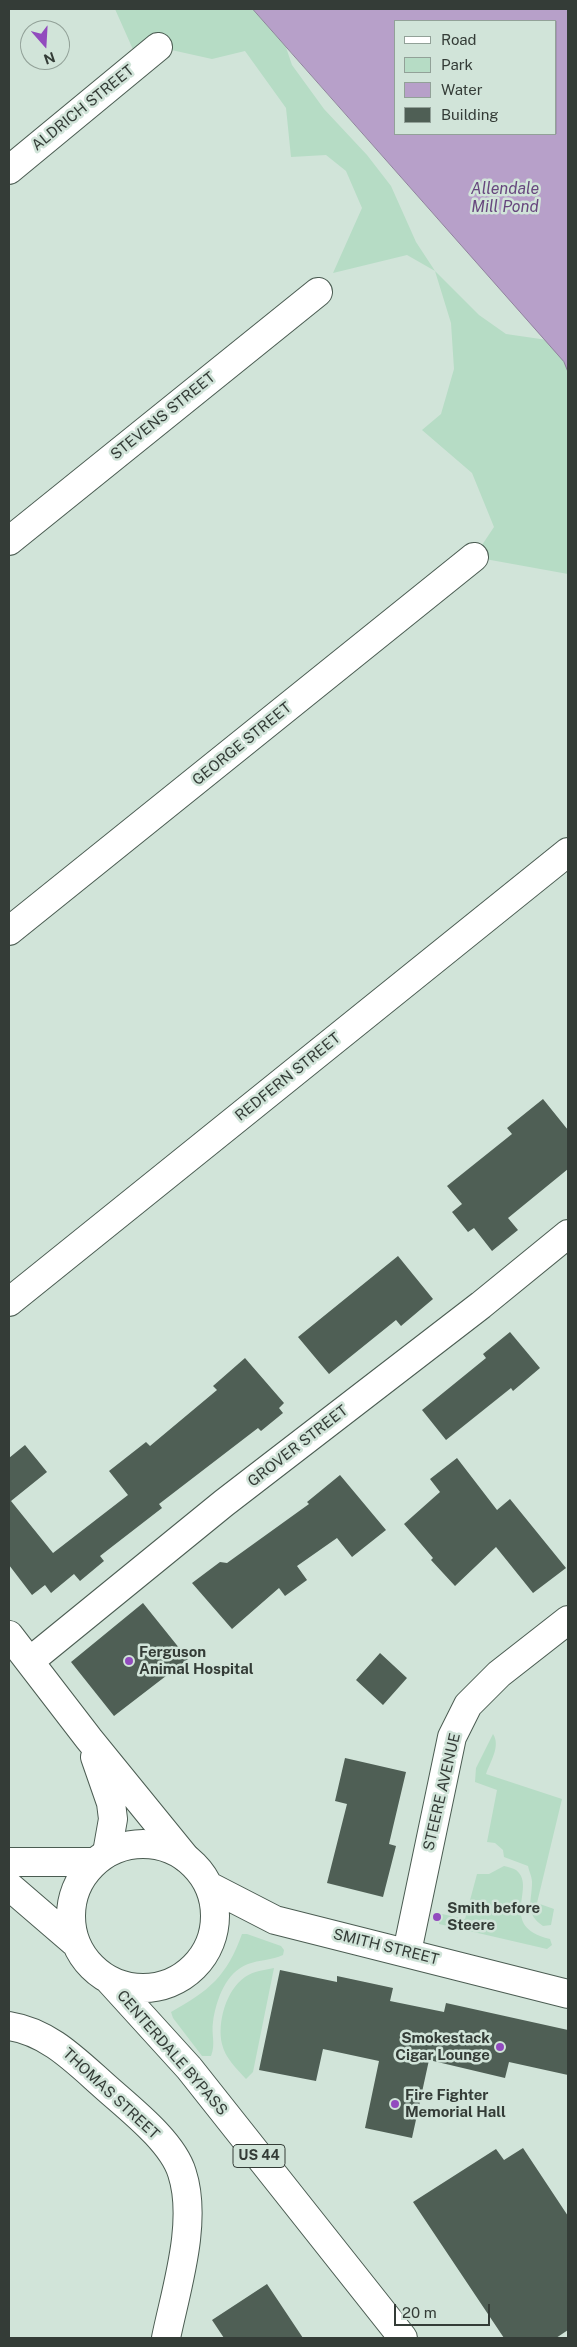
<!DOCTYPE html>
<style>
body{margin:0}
#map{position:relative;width:577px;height:2347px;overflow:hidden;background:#d1e4d9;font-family:"Public Sans",sans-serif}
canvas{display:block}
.frame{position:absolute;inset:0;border:10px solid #343c37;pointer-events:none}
.legend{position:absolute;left:394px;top:20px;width:162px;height:115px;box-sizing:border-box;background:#d1e4d9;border:1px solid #92a198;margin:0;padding:6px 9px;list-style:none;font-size:15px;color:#343c37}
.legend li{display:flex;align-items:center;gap:10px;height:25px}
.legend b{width:25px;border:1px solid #92a198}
.north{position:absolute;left:20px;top:20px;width:50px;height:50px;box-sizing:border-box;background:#d1e4d9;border:1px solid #92a198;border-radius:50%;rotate:161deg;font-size:14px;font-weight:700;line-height:20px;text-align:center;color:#343c37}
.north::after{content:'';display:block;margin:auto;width:18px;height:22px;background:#924bbe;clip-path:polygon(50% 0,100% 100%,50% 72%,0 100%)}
.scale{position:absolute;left:394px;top:2304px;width:96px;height:22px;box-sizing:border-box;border:2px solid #343c37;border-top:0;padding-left:6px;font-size:15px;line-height:18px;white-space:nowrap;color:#343c37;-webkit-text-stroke:4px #d1e4d9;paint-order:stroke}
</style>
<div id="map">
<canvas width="577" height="2347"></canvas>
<div class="frame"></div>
<ul class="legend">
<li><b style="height:6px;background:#fff"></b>Road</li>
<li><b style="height:14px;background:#b6dcc5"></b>Park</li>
<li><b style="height:14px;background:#b7a0c9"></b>Water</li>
<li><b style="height:14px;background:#4f5f55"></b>Building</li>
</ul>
<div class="north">N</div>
<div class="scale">20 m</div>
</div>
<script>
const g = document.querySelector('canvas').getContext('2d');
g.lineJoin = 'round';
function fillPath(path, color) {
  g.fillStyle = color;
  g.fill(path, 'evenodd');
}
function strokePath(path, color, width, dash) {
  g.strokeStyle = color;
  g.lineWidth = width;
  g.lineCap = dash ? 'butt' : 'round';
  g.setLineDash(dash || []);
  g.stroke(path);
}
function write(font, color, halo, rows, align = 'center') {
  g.font = font + ' "Public Sans",sans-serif';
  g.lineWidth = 5;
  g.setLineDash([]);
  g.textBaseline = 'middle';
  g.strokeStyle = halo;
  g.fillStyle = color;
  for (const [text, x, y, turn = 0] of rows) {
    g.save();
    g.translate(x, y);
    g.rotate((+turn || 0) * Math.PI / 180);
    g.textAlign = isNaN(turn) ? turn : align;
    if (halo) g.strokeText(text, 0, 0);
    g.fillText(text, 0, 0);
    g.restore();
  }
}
const green = new Path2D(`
 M 115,9 L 273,9 L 292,65 L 324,109 L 367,155 L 391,186 L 416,242 L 435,271 L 479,315 L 506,334 L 568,343 L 568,574 L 474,557 L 494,527 L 472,473 L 422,430 L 441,414 L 454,369 L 451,323 L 435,271 L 407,255 L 333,273 L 362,208 L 346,171 L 326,155 L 291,157 L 286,108 L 245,51 L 212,59 L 158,47 L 135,54 Z
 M 493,1734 C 501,1746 490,1762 486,1774 L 562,1799 L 537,1903 L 554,1909 L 551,1925 L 543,1926 C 524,1913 532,1902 532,1882 C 532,1877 529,1871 528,1866 L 504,1857 L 503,1850 L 495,1843 L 487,1842 L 497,1790 L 475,1782 L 476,1768 Z
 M 504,1866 C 508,1867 513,1868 516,1870 C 538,1887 496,1926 550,1939 L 552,1945 L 547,1949 L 439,1924 L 439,1915 L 442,1914 L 465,1919 L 477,1874 L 489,1874 Z
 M 242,1934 L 247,1934 L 281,1946 L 284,1950 L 283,1955 C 272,1960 259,1960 248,1964 C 226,1972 216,2000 213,2022 C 211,2034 216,2044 211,2056 L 202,2056 L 173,2018 L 171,2012 C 209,1991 227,1976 242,1934 Z
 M 274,1968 L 253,2072 L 246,2079 C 237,2069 225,2058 222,2044 C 217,2023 226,1990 245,1977 C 254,1971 264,1970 274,1968 Z`);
const water = new Path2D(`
 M 253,9 L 568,9 L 568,372 L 564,362 ZM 396,21 L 556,21 L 556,134 L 396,134 Z`);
const building = new Path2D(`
 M 543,1099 L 568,1130 L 568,1169 L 508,1218 L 518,1230 L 492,1251 L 474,1228 L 468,1232 L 452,1212 L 462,1204 L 447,1186 L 512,1134 L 507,1128 Z
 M 398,1256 L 433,1299 L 401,1326 L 396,1320 L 329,1374 L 298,1337 Z
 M 510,1332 L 540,1368 L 513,1391 L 511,1388 L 446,1440 L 422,1410 L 486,1358 L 483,1354 Z
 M 245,1358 L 284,1403 L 279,1408 L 283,1413 L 261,1431 L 258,1428 L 159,1504 L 162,1508 L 100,1556 L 104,1561 L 80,1581 L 74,1574 L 51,1593 L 45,1585 L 32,1595 L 9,1565 L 9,1458 L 25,1445 L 47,1472 L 11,1501 L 53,1553 L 128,1495 L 109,1471 L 146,1442 L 150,1446 L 217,1390 L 213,1386 Z
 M 457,1458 L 497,1510 L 510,1499 L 566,1568 L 533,1593 L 496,1547 L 455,1586 L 431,1560 L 433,1558 L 404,1524 L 440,1492 L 430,1479 Z
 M 340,1475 L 386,1530 L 352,1557 L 337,1538 L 297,1566 L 307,1580 L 285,1596 L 279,1588 L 232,1629 L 192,1583 L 220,1562 L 227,1563 L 309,1504 L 307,1502 Z
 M 143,1603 L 188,1659 L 114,1716 L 71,1662 Z
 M 380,1653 L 407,1678 L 383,1705 L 356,1680 Z
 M 345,1758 L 406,1772 L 389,1844 L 396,1846 L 383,1897 L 327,1883 L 347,1804 L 335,1801 Z
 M 280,1970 L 337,1982 L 337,1976 L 393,1988 L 390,2001 L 444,2012 L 446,2003 L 568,2030 L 568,2075 L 509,2062 L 505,2078 L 429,2060 L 412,2138 L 365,2128 L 379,2061 L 323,2049 L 316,2081 L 259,2070 Z
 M 523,2148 L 568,2216 L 568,2330 L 556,2338 L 504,2338 L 413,2202 L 496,2149 L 504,2160 Z
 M 267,2284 L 303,2338 L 224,2338 L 212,2320 Z`);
const minor = new Path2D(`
 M 9,170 L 158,47
 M 9,541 L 318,292
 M 9,931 L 474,557
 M 9,1302 L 568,852
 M 9,1635 L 89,1739 L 185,1857
 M 30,1661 L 224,1503 L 481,1305 L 568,1234
 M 95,1757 L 111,1803 L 113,1819 L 107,1853
 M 407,1952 L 452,1737 L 468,1705 L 499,1674 L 568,1620
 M 9,2026 C 47,2032 73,2058 101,2083 C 126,2106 172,2140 182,2173 C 198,2222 176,2289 166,2338`);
const major = new Path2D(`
 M71 1916a72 72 0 1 1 144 0a72 72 0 1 1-144 0Z
 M 9,1862 L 94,1862
 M 9,1886 L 74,1942
 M 209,1886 L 275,1920 L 568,1994
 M 109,1980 L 189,2068 L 403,2338`);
const markers = [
 [129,1661,5,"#924bbe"],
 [437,1917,5,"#924bbe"],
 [500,2047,5,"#924bbe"],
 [395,2104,5,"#924bbe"]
];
const shields = [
 [259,2156,52]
];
const shieldNames = [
 ["US 44",259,2156]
];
const streetNames = [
 ["ALDRICH STREET",83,108,-39],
 ["STEVENS STREET",163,416,-39],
 ["GEORGE STREET",242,744,-39],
 ["REDFERN STREET",288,1077,-39],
 ["GROVER STREET",298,1446,-38],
 ["STEERE AVENUE",442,1792,-77],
 ["SMITH STREET",386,1947,14],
 ["CENTERDALE BYPASS",172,2053,49],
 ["THOMAS STREET",111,2094,43]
];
const poiNames = [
 ["Ferguson",139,1652],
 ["Animal Hospital",139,1669],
 ["Smith before",447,1908],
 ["Steere",447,1925],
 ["Smokestack",490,2038,"right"],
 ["Cigar Lounge",490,2055,"right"],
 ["Fire Fighter",405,2095],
 ["Memorial Hall",405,2112]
];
const waterNames = [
 ["Allendale",505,189],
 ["Mill Pond",505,207]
];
fillPath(green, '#b6dcc5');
fillPath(water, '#b7a0c9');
strokePath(water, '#90829d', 1);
fillPath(building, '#4f5f55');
strokePath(minor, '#4b5c52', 30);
strokePath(major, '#4b5c52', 30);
strokePath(minor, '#fff', 28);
strokePath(major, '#fff', 28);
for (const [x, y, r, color] of markers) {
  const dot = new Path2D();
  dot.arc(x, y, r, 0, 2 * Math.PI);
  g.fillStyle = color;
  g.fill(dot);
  strokePath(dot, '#d1e4d9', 2);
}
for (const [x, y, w] of shields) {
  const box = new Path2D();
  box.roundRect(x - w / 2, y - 11.5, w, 23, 4);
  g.fillStyle = '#d1e4d9';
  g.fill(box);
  strokePath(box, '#343c37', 1);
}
write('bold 14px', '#343c37', null, shieldNames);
write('15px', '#343c37', '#d1e4d9', streetNames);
write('bold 15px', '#343c37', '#d1e4d9', poiNames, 'left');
write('italic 16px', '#67477e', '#d1e4d9', waterNames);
</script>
